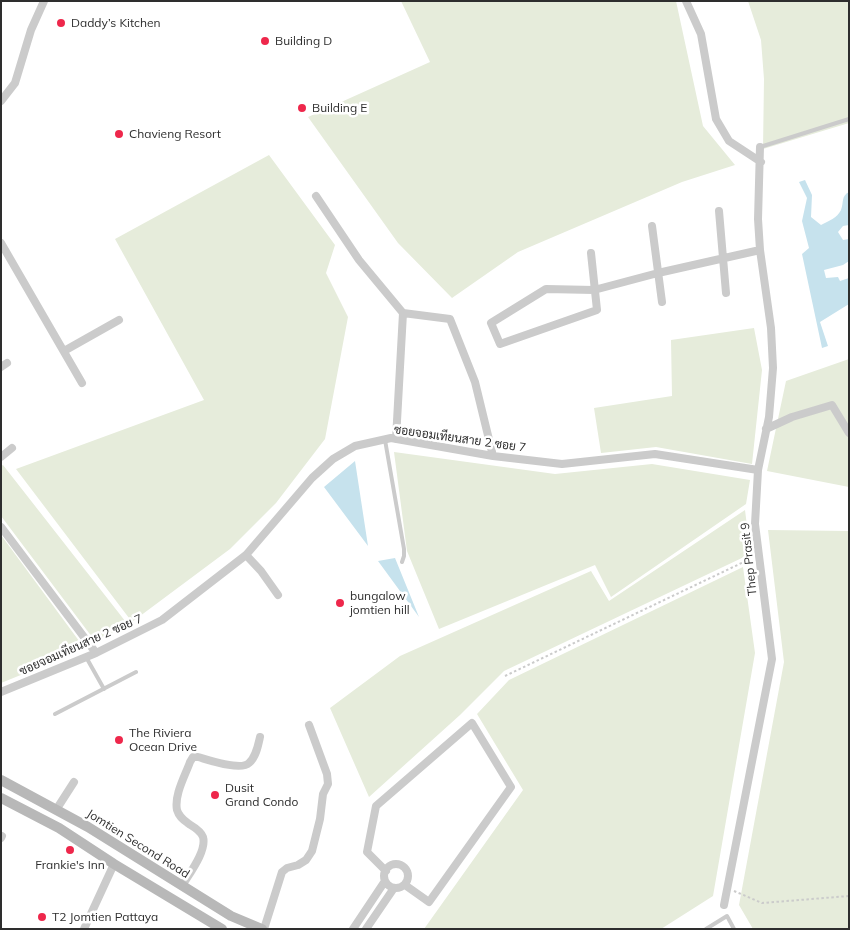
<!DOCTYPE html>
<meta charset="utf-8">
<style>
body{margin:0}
#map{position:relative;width:850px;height:930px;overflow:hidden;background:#fff;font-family:Mulish,sans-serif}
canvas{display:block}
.frame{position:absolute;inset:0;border:2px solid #2e2e2e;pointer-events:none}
</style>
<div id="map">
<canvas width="850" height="930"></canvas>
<div class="frame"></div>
</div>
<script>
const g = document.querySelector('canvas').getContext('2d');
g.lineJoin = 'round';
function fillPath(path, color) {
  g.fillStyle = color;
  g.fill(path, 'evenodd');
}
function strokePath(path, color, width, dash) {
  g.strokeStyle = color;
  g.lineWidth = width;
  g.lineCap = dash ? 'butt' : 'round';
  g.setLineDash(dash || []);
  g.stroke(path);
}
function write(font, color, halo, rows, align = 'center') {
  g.font = font + ' Mulish,Sarabun,sans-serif';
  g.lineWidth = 5;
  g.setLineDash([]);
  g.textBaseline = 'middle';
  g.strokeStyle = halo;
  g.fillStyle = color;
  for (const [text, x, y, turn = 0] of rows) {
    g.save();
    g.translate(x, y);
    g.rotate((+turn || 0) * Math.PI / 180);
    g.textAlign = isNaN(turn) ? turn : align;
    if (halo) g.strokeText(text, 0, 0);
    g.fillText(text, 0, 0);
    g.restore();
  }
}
const green = new Path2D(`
 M 401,1 L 676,1 L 703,126 L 735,165 L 682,182 L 518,252 L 452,298 L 398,243 L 308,117 L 430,62 Z
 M 748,1 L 849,1 L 849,123 L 763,149 L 764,79 L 761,40 Z
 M 269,155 L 335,245 L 326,273 L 348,317 L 325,439 L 276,503 L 230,549 L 132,622 L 16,469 L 204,400 L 115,239 Z
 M 754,328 L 762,370 L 752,464 L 656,447 L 601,453 L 594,408 L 672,396 L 671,340 Z
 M 849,359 L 849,487 L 767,471 L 786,381 Z
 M 394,452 L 555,474 L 652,464 L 750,480 L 746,504 L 611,597 L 595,565 L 439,629 L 407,551 Z
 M 3,465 L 129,626 L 95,641 L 1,516 L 1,466 Z
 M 745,510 L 750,550 L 744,557 L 504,671 L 460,715 L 369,797 L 330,708 L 400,656 L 591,571 L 609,601 Z
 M 768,530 L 849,531 L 849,929 L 753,929 L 739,905 L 784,662 Z
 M 1,535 L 85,649 L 1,683 Z
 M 743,567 L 755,653 L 713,896 L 661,929 L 424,929 L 523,790 L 477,714 L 509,680 Z`);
const water = new Path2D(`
 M 805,180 L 812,195 L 811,217 L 821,225 C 829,221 837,218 841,210 C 844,202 841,196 849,192 L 849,225 L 843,226 L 838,232 L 843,240 L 849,239 L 849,261 L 843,265 L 824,270 L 826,278 L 838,277 L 840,281 L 849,278 L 849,304 L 820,322 L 828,346 L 822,348 L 802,254 L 809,248 L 802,221 L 807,198 L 799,182 Z
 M 355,461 L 368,546 L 324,487 Z
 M 395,558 L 419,617 L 378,561 Z`);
const path = new Path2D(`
 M 505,676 L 750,559
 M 734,891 L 762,903 L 849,896`);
const service = new Path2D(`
 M 760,147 L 849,119
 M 385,440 L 404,549 L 404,556 L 402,562
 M 86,657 L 104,689
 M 55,714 L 136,672
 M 706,929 L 727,916 L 734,929`);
const minor = new Path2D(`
 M 686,1 L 701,34 L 716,119 L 729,141 L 761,162
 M 1,101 L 15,83 L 31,30 L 44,1
 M 316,196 L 359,260 L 403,313 L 450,319 L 475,382 L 493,456
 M 719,211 L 726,293
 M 652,226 L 662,302
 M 1,243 L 82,383
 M 591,253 L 597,310 L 500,344 L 491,323 L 546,289 L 594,290 L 658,273 L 760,250
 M 64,351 L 119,320
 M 1,367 L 7,363
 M 766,429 L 792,417 L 832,405 L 849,433
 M 396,439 L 403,313
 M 1,457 L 12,448
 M 1,527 L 96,653
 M 246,555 L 261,571 L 278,595
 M 1,692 L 96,653 L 162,620 L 246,555 L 312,478 L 333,459 L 355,446 L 391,438 L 493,456 L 562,464 L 655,454 L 758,470
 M 56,810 L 74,782
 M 1,838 L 2,836
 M384 876a12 12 0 1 1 24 0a12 12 0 1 1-24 0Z
 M 386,871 L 367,852 L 376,806 L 472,723 L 511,787 L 429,902 L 405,885
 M 182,886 C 189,874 207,851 203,837 C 201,831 194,827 189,824 C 184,820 179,817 177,810 C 174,795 185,776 190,762 L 193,757 L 198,757 C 209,760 241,771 249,763 C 256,757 258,746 260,737
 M 724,905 L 772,659 L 755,524 L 758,470 L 769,417 L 773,368 L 771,328 L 760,250 L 758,219 L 760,147
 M 84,929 L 114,864
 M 264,929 L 282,872 L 287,868 L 298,865 L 306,860 L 312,851 L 320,819 L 323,794 L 328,784 L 327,774 L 309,725
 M 353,929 L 385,881
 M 366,929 L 394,888`);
const secondary = new Path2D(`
 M 1,780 L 88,827 L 231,916 L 262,929
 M 1,798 L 59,828 L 114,864 L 222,929`);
const markers = [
 [61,23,5,"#ee274b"],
 [265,41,5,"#ee274b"],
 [302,108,5,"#ee274b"],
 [119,134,5,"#ee274b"],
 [340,603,5,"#ee274b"],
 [119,740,5,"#ee274b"],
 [215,795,5,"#ee274b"],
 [70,850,5,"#ee274b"],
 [42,917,5,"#ee274b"]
];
const poiNames = [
 ["Daddy’s Kitchen",71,23],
 ["Building D",275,41],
 ["Building E",312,108],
 ["Chavieng Resort",129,134],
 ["bungalow",350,596],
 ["jomtien hill",350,610],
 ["The Riviera",129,733],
 ["Ocean Drive",129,747],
 ["Dusit",225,788],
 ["Grand Condo",225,802],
 ["Frankie's Inn",70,865,"center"],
 ["T2 Jomtien Pattaya",52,917]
];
const streetNames = [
 ["ซอยจอมเทียนสาย 2 ซอย 7",460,439,8],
 ["Thep Prasit 9",749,559,-96],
 ["ซอยจอมเทียนสาย 2 ซอย 7",81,645,-24],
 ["Jomtien Second Road",138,844,32]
];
fillPath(green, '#e6ecdb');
fillPath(water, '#c6e2ed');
strokePath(path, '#cbcbcb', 2, [2.5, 2.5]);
strokePath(service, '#cbcbcb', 4);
strokePath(minor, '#cbcbcb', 8);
strokePath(secondary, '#b8b8b8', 10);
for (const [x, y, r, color] of markers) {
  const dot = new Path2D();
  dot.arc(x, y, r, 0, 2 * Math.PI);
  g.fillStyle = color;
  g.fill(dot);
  strokePath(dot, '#fff', 2);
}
write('12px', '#2e2e2e', '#fff', poiNames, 'left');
write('12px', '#2e2e2e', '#fff', streetNames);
</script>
